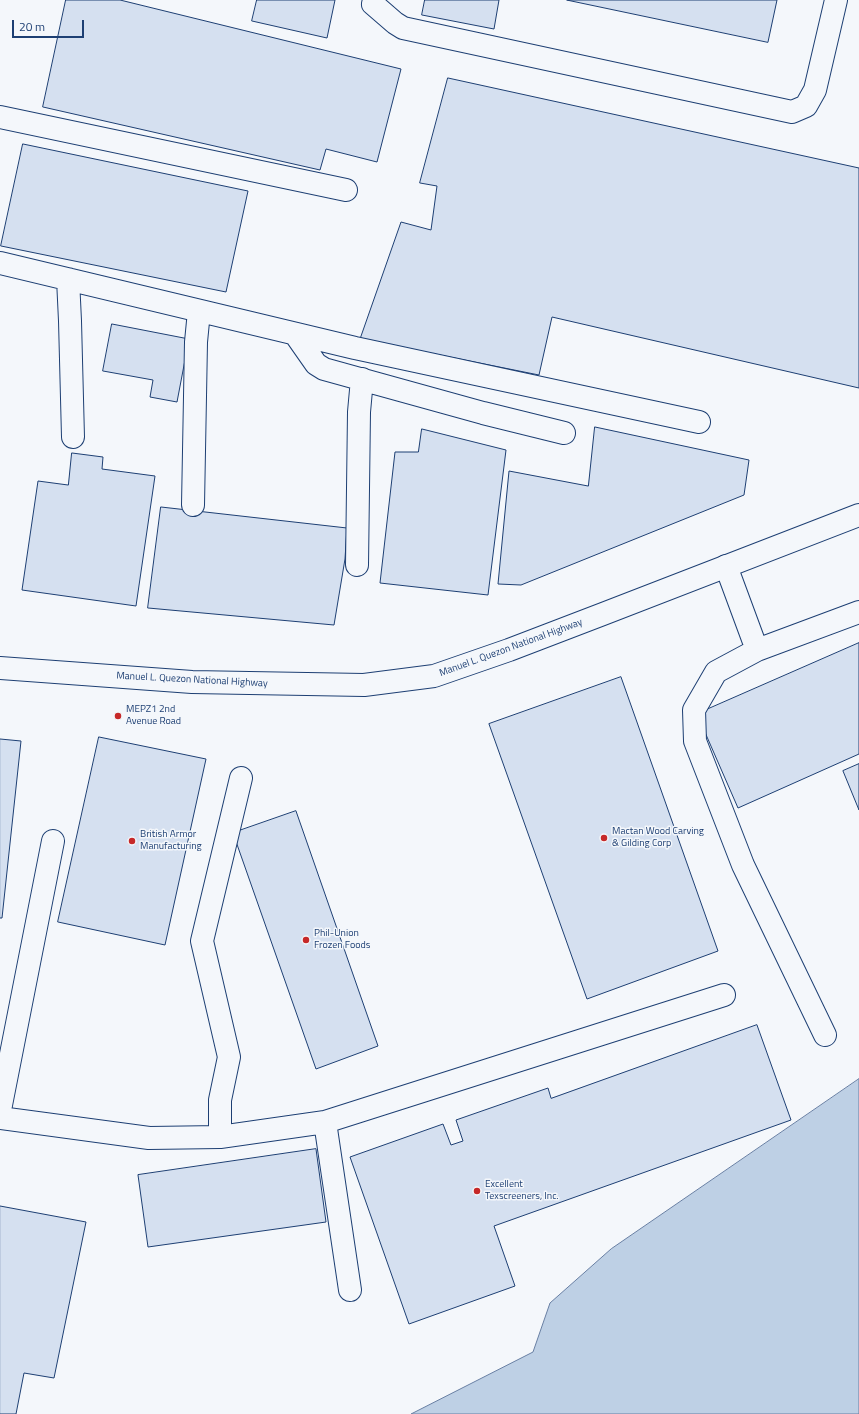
<!DOCTYPE html>
<style>
body{margin:0}
#map{position:relative;width:859px;height:1414px;overflow:hidden;background:#f4f7fb;font-family:"Titillium Web",sans-serif}
canvas{display:block}
.scale{position:absolute;left:12px;top:20px;width:72px;height:18px;box-sizing:border-box;border:2px solid #1d3f73;border-top:0;padding-left:5px;font-size:12px;line-height:14px;white-space:nowrap;color:#1d3f73;-webkit-text-stroke:3px #f4f7fb;paint-order:stroke}
</style>
<div id="map">
<canvas width="859" height="1414"></canvas>
<div class="scale">20 m</div>
</div>
<script>
const g = document.querySelector('canvas').getContext('2d');
g.lineJoin = 'round';
function fillPath(path, color) {
  g.fillStyle = color;
  g.fill(path, 'evenodd');
}
function strokePath(path, color, width, dash) {
  g.strokeStyle = color;
  g.lineWidth = width;
  g.lineCap = dash ? 'butt' : 'round';
  g.setLineDash(dash || []);
  g.stroke(path);
}
function write(font, color, halo, rows, align = 'center') {
  g.font = font + ' "Titillium Web",sans-serif';
  g.lineWidth = 3;
  g.setLineDash([]);
  g.textBaseline = 'middle';
  g.strokeStyle = halo;
  g.fillStyle = color;
  for (const [text, x, y, turn = 0] of rows) {
    g.save();
    g.translate(x, y);
    g.rotate((+turn || 0) * Math.PI / 180);
    g.textAlign = isNaN(turn) ? turn : align;
    if (halo) g.strokeText(text, 0, 0);
    g.fillText(text, 0, 0);
    g.restore();
  }
}
const water = new Path2D(`
 M 859,1079 L 859,1414 L 411,1414 L 533,1352 L 550,1303 L 611,1249 Z`);
const building = new Path2D(`
 M 66,0 L 120,0 L 401,69 L 377,162 L 326,149 L 320,170 L 43,107 Z
 M 257,0 L 335,0 L 327,38 L 252,21 Z
 M 425,0 L 499,0 L 494,29 L 422,15 Z
 M 567,0 L 777,0 L 768,42 Z
 M 448,78 L 859,168 L 859,388 L 552,317 L 539,375 L 360,339 L 401,222 L 431,230 L 437,186 L 420,183 Z
 M 23,144 L 248,191 L 226,292 L 1,246 Z
 M 112,324 L 189,339 L 177,402 L 150,397 L 153,380 L 103,371 Z
 M 595,427 L 749,460 L 744,495 L 521,585 L 498,584 L 509,471 L 588,486 Z
 M 422,429 L 506,450 L 488,595 L 380,583 L 395,452 L 418,452 Z
 M 72,453 L 103,457 L 102,469 L 155,476 L 136,606 L 22,590 L 38,481 L 68,485 Z
 M 161,507 L 347,528 L 345,559 L 334,625 L 148,608 Z
 M 859,643 L 859,754 L 738,808 L 697,714 Z
 M 621,677 L 718,951 L 587,999 L 489,724 Z
 M 99,737 L 206,759 L 165,945 L 58,922 Z
 M 0,739 L 21,741 L 2,918 L 0,918 Z
 M 859,764 L 859,810 L 843,771 Z
 M 296,811 L 378,1046 L 316,1069 L 233,833 Z
 M 757,1025 L 791,1120 L 494,1226 L 515,1286 L 409,1324 L 350,1157 L 443,1124 L 451,1145 L 463,1141 L 456,1120 L 548,1088 L 551,1098 Z
 M 316,1149 L 326,1222 L 148,1247 L 138,1175 Z
 M 0,1206 L 86,1222 L 54,1378 L 24,1373 L 16,1414 L 0,1414 Z`);
const minor = new Path2D(`
 M 374,0 L 373,4 L 395,23 L 403,28 L 792,112 L 806,106 L 815,90 L 836,0
 M 0,117 L 346,190
 M 0,263 L 355,348 L 699,422
 M 68,279 L 70,321 L 73,437
 M 295,334 L 316,364 L 324,369 L 483,413 L 564,433
 M 193,505 L 196,342 L 199,311
 M 357,565 L 359,412 L 362,379
 M 726,566 L 757,650
 M 825,1035 L 743,865 L 695,741 L 694,710 L 716,672 L 757,650 L 859,612
 M 0,1110 L 53,841
 M 0,1118 L 149,1138 L 220,1137 L 325,1122 L 724,995
 M 325,1122 L 350,1290
 M 220,1137 L 220,1100 L 229,1057 L 202,941 L 241,778`);
const major = new Path2D(`
 M 0,668 L 192,682 L 364,685 L 434,676 L 509,650 L 603,614 L 859,515`);
const markers = [
 [118,716,4,"#c62828"],
 [604,838,4,"#c62828"],
 [132,841,4,"#c62828"],
 [306,940,4,"#c62828"],
 [477,1191,4,"#c62828"]
];
const streetNames = [
 ["Manuel L. Quezon National Highway",511,648,-20],
 ["Manuel L. Quezon National Highway",192,680,3]
];
const poiNames = [
 ["MEPZ1 2nd",126,710],
 ["Avenue Road",126,722],
 ["Mactan Wood Carving",612,832],
 ["& Gilding Corp",612,844],
 ["British Armor",140,835],
 ["Manufacturing",140,847],
 ["Phil-Union",314,934],
 ["Frozen Foods",314,946],
 ["Excellent",485,1185],
 ["Texscreeners, Inc.",485,1197]
];
fillPath(water, '#bed0e5');
strokePath(water, '#687fa3', 1);
fillPath(building, '#d5e0f0');
strokePath(building, '#1d3f73', 1);
strokePath(minor, '#1d3f73', 24);
strokePath(major, '#1d3f73', 24);
strokePath(minor, '#f4f7fb', 22);
strokePath(major, '#f4f7fb', 22);
for (const [x, y, r, color] of markers) {
  const dot = new Path2D();
  dot.arc(x, y, r, 0, 2 * Math.PI);
  g.fillStyle = color;
  g.fill(dot);
  strokePath(dot, '#f4f7fb', 1.5);
}
write('10px', '#1d3f73', '#f4f7fb', streetNames);
write('10px', '#1d3f73', '#f4f7fb', poiNames, 'left');
</script>
